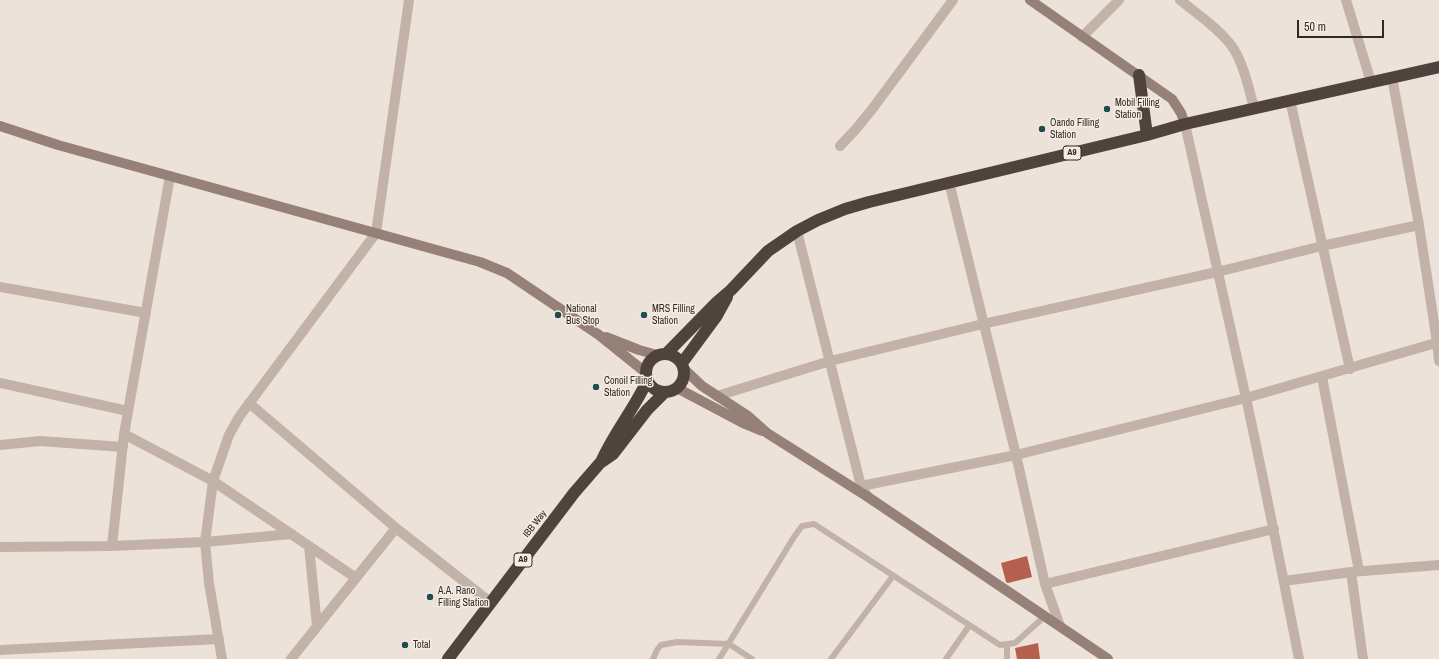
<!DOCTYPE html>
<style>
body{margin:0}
#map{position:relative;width:1439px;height:659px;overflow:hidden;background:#ede2d9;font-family:"Archivo Narrow",sans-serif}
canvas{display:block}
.scale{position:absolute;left:1297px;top:20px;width:87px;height:18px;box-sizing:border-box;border:2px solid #312926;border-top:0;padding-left:5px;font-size:12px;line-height:14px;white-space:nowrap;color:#312926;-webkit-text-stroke:3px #f5ece4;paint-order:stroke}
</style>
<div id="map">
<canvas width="1439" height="659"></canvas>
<div class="scale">50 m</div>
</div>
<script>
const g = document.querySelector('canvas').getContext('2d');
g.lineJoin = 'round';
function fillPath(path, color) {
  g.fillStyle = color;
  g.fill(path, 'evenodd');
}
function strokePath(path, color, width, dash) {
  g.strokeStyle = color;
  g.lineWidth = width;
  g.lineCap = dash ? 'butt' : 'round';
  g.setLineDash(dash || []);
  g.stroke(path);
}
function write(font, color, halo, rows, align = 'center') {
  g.font = font + ' "Archivo Narrow",sans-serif';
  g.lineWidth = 3;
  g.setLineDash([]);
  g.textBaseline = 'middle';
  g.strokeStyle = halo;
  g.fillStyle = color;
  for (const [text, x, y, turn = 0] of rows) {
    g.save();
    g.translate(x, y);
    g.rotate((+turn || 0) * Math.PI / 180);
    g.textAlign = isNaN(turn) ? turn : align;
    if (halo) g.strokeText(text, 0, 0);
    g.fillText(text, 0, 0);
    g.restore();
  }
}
const building = new Path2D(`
 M 1027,556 L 1032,577 L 1008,583 L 1006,582 L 1001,563 Z
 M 1038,643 L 1040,659 L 1017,659 L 1015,648 Z`);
const lane = new Path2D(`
 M 653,659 L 657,650 L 661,645 L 677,642 L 729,644 L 752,659
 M 719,659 L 794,537 L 802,526 L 814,524 L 1000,645 L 1015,643 L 1044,617
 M 831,659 L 893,576
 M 946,659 L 969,626
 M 1007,659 L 1007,645`);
const street = new Path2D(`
 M 1180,0 C 1197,14 1217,27 1231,45 C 1243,61 1249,89 1254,108
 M 1346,0 L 1371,82
 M 1082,37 L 1119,0
 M 1392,77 L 1419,225 L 1437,342 L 1439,361
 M 1290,100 L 1350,369
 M 1185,124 C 1205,215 1226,307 1246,398 C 1265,485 1282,572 1299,659
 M 840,146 L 856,129 L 873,108 L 953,0
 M 949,182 L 1016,455 L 1045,584 L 1060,626
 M 797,231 L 861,486
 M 0,287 L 146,313
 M 1322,377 L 1359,571
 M 0,383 L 128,411
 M 717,396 L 830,361 L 983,324 L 1217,272 L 1322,246 L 1419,225
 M 249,403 L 396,528 L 490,602
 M 124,434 L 213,481 L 356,578
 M 0,445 L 40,441 L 123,447
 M 868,497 L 861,486 L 1016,455 L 1246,398 L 1439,342
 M 112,546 L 124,434 L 170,176
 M 309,546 L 317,626
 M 0,547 L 112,546 L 205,542 L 292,534
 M 1351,572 L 1363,659
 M 1284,581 L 1351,572 L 1439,565
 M 1045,584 L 1274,529
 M 0,650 L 219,639
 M 222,659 L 209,583 L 205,542 L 213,481 L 229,435 L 239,417 L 376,233 L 409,0
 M 291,659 L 396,528`);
const secondary = new Path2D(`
 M 1030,0 L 1172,99 L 1181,113 L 1185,124
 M 0,126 L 58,145 L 480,262 L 507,273 L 599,335 L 645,372
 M 606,337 L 639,350 L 657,355
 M 684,369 L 702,386 L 748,416 L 767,433 L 868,497 L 1108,659
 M 677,388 L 745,424 L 762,431`);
const highway = new Path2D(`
 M 1139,75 L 1147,135
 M 667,353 L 717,302 L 731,290 L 768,251 L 797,231 L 818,220 L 845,209 L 869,202 L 1147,135 L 1185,124 L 1439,67
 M646 373a19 19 0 1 1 38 0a19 19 0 1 1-38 0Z
 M 682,363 L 716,317 L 727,297
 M 602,460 C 614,433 634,409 647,381
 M 448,659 L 574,493 L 600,463 L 613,454 L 647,410 L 665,392`);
const markers = [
 [1107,109,4,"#224c4c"],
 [1042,129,4,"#224c4c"],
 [558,315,4,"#224c4c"],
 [644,315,4,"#224c4c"],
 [596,387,4,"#224c4c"],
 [430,597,4,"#224c4c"],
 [405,645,4,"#224c4c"]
];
const shields = [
 [1072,153,18],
 [523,560,18]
];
const shieldNames = [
 ["A9",1072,153],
 ["A9",523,560]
];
const poiNames = [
 ["Mobil Filling",1115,103],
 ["Station",1115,115],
 ["Oando Filling",1050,123],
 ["Station",1050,135],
 ["National",566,309],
 ["Bus Stop",566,321],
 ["MRS Filling",652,309],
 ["Station",652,321],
 ["Conoil Filling",604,381],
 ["Station",604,393],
 ["A.A. Rano",438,591],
 ["Filling Station",438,603],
 ["Total",413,645]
];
const streetNames = [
 ["IBB Way",535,524,-52]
];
fillPath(building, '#b5604f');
strokePath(lane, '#c3b2a7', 6);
strokePath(street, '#c3b2a7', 10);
strokePath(secondary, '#968179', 10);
strokePath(highway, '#50433e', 12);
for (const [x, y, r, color] of markers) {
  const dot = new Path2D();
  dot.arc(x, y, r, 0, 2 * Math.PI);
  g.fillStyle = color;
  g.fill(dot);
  strokePath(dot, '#f5ece4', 1.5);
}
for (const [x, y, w] of shields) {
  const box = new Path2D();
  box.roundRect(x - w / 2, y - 7, w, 14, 3);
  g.fillStyle = '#f5ece4';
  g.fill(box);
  strokePath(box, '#312926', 1);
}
write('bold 9px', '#312926', null, shieldNames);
write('10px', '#312926', '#f5ece4', poiNames, 'left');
write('10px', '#312926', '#f5ece4', streetNames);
</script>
